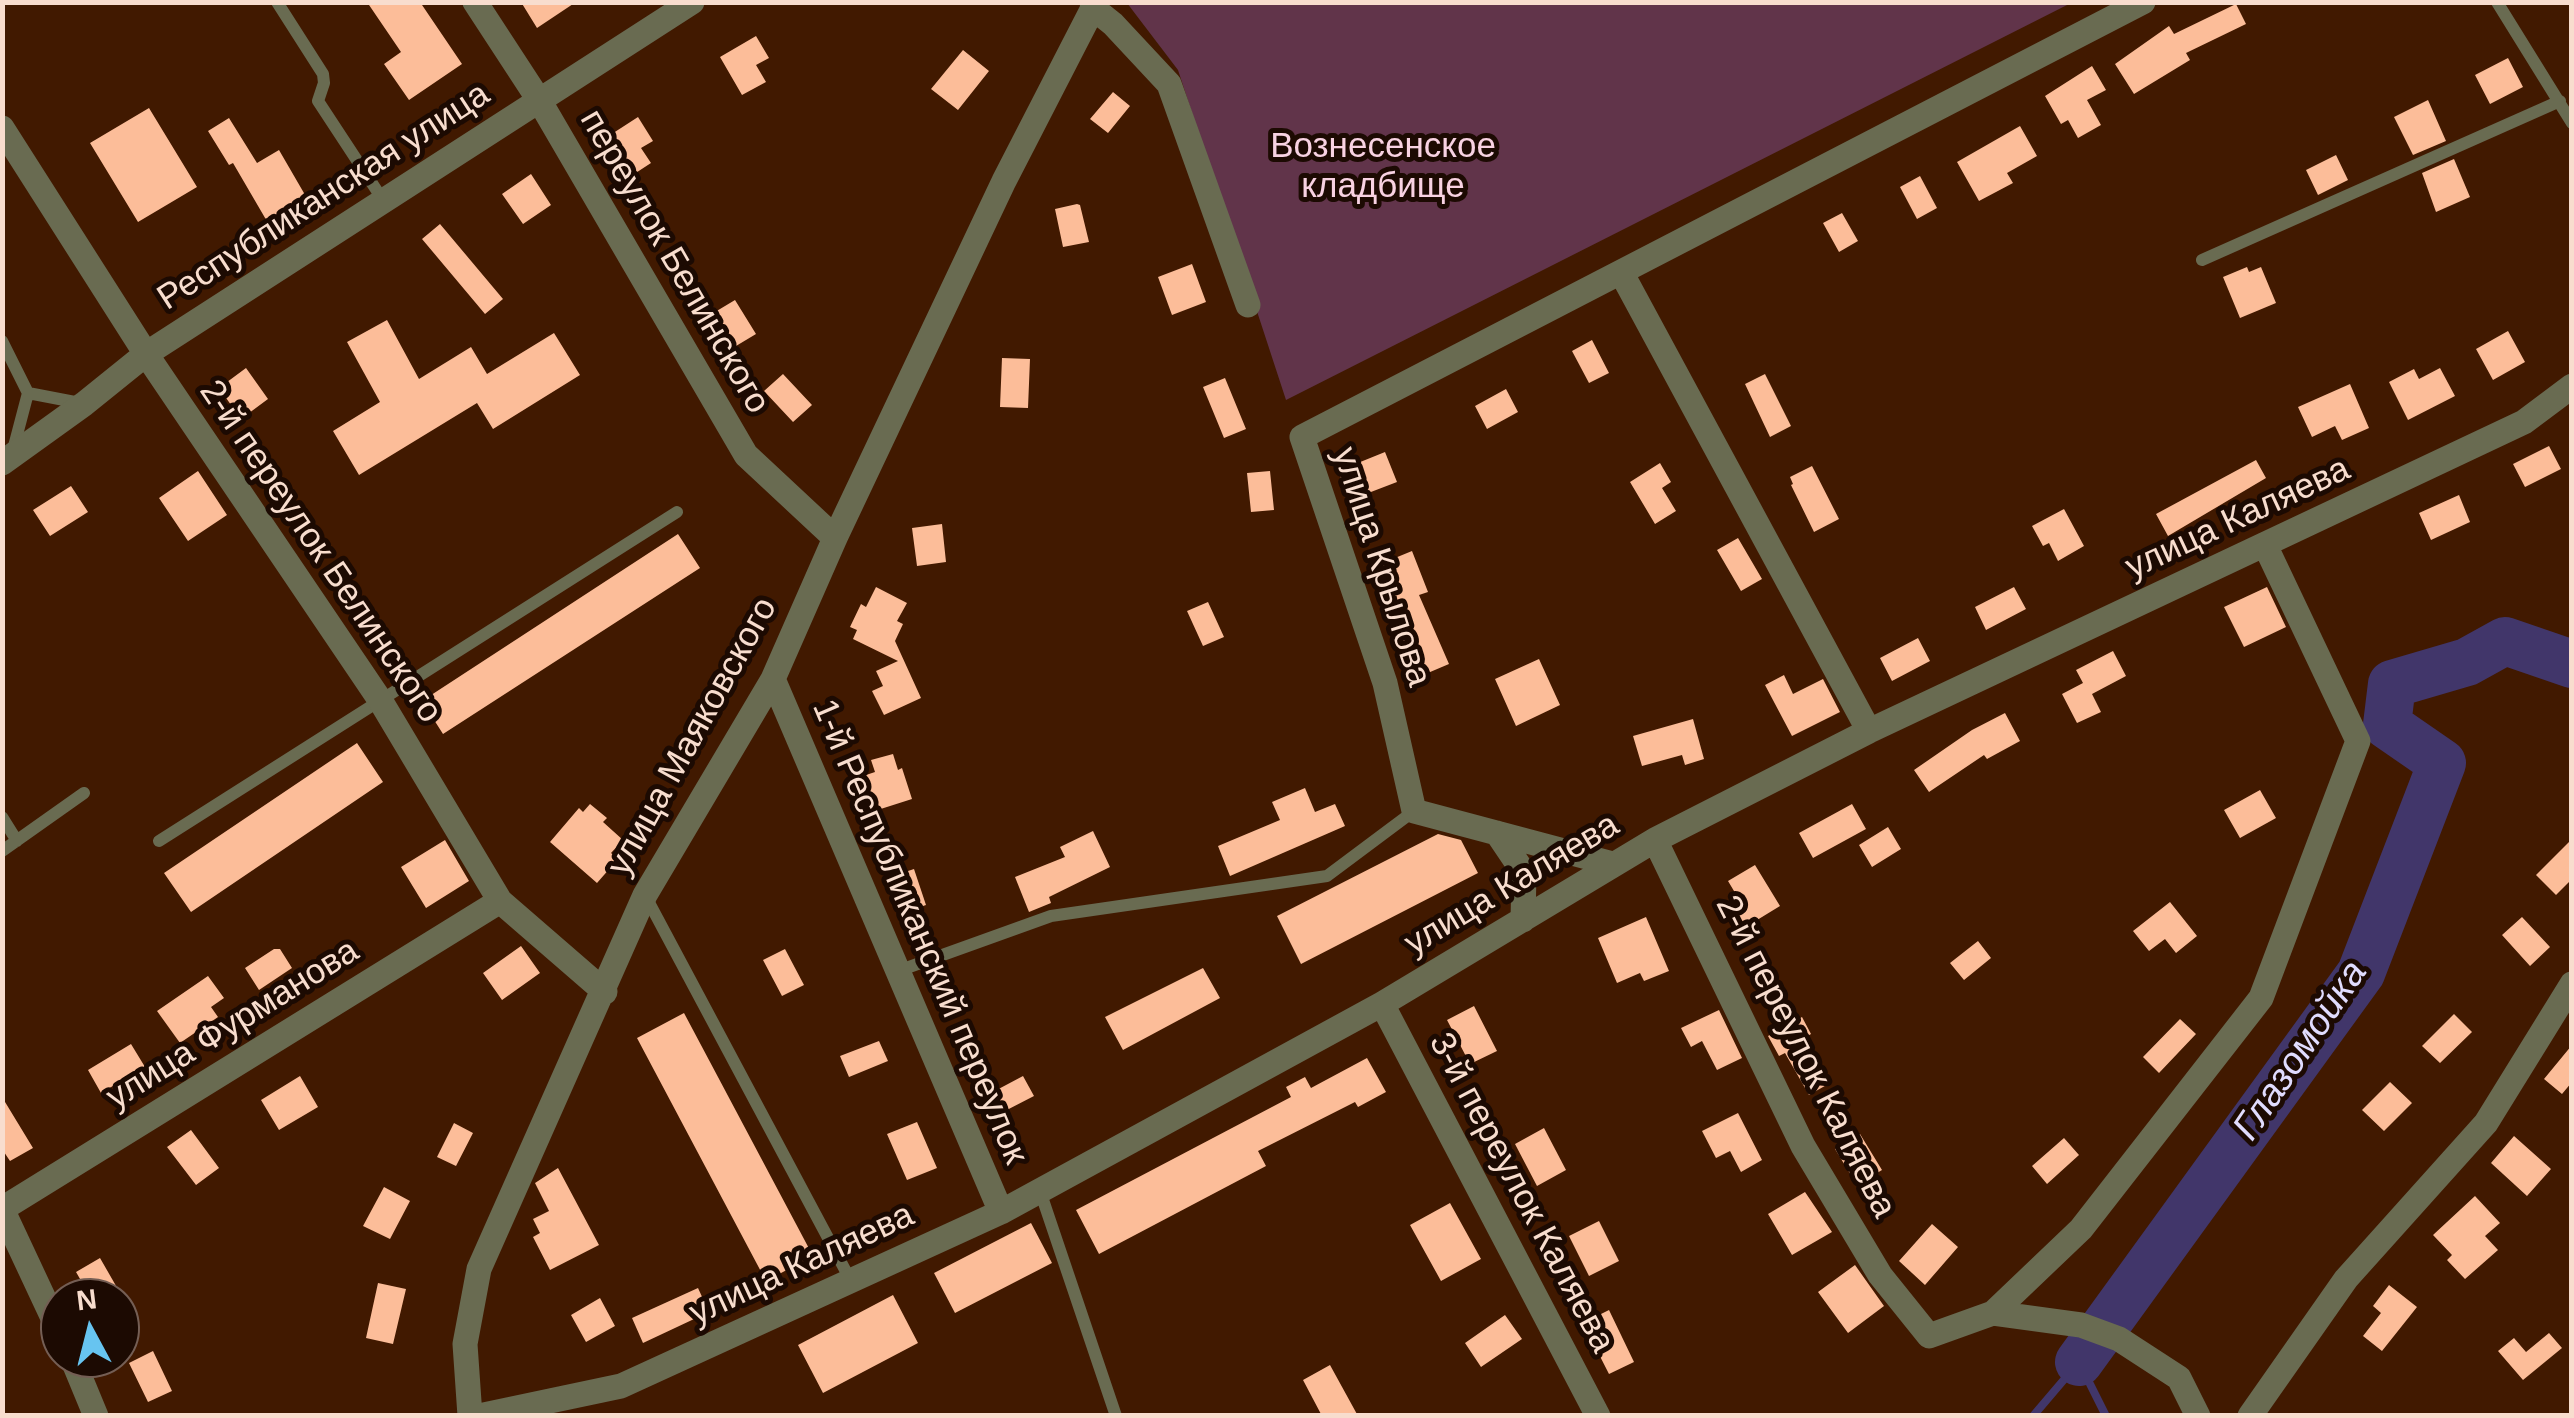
<!DOCTYPE html>
<meta charset="utf-8">
<style>
body{margin:0}
#map{position:relative;width:2574px;height:1418px;overflow:hidden;background:#411900;font-family:Helvetica,sans-serif}
canvas{display:block}
.frame{position:absolute;inset:0;border:5px solid #f8ddce;pointer-events:none}
.north{position:absolute;left:40px;top:1278px;width:100px;height:100px;box-sizing:border-box;background:#1c0a02;border:2px solid #745e54;border-radius:50%;rotate:353deg;font-size:28px;font-weight:700;line-height:40px;text-align:center;color:#f8ddce}
.north::after{content:'';display:block;margin:auto;width:35px;height:45px;background:#67c4f0;clip-path:polygon(50% 0,100% 100%,50% 72%,0 100%)}
</style>
<div id="map">
<canvas width="2574" height="1418"></canvas>
<div class="frame"></div>
<div class="north">N</div>
</div>
<script>
const g = document.querySelector('canvas').getContext('2d');
g.lineJoin = 'round';
function fillPath(path, color) {
  g.fillStyle = color;
  g.fill(path, 'evenodd');
}
function strokePath(path, color, width, dash) {
  g.strokeStyle = color;
  g.lineWidth = width;
  g.lineCap = dash ? 'butt' : 'round';
  g.setLineDash(dash || []);
  g.stroke(path);
}
function write(font, color, halo, rows, align = 'center') {
  g.font = font + ' Helvetica,sans-serif';
  g.lineWidth = 10;
  g.setLineDash([]);
  g.textBaseline = 'middle';
  g.strokeStyle = halo;
  g.fillStyle = color;
  for (const [text, x, y, turn = 0] of rows) {
    g.save();
    g.translate(x, y);
    g.rotate((+turn || 0) * Math.PI / 180);
    g.textAlign = isNaN(turn) ? turn : align;
    if (halo) g.strokeText(text, 0, 0);
    g.fillText(text, 0, 0);
    g.restore();
  }
}
const green = new Path2D(`
 M 1127,3 L 2071,3 L 1286,400 L 1178,70 Z`);
const stream = new Path2D(`
 M 2033,1416 L 2079,1362 L 2106,1416`);
const river = new Path2D(`
 M 2079,1362 L 2361,973 L 2442,763 L 2387,725 L 2392,684 L 2467,662 L 2505,641 L 2572,664`);
const building = new Path2D(`
 M 367,2 L 420,2 L 462,64 L 409,100 L 384,64 L 401,52 Z
 M 521,2 L 576,2 L 537,28 Z
 M 2236,4 L 2246,24 L 2186,53 L 2190,60 L 2134,94 L 2115,64 L 2169,26 L 2174,34 Z
 M 756,36 L 769,58 L 756,65 L 766,82 L 742,95 L 720,57 Z
 M 963,50 L 989,71 L 958,110 L 931,89 Z
 M 2508,58 L 2523,87 L 2490,104 L 2475,75 Z
 M 2092,66 L 2106,90 L 2087,100 L 2101,125 L 2078,138 L 2068,120 L 2061,124 L 2045,96 Z
 M 1113,92 L 1130,106 L 1108,133 L 1090,119 Z
 M 2428,100 L 2446,141 L 2413,155 L 2394,117 Z
 M 149,108 L 197,187 L 138,222 L 90,143 Z
 M 638,117 L 653,141 L 641,148 L 651,163 L 628,178 L 604,139 Z
 M 229,118 L 257,163 L 279,150 L 308,200 L 268,223 L 233,163 L 229,165 L 208,131 Z
 M 2020,126 L 2037,156 L 2007,173 L 2013,183 L 1979,201 L 1957,162 Z
 M 2336,155 L 2348,180 L 2318,195 L 2306,170 Z
 M 2454,159 L 2470,197 L 2436,212 L 2422,173 Z
 M 531,174 L 551,205 L 523,224 L 502,194 Z
 M 1920,176 L 1937,208 L 1917,219 L 1900,187 Z
 M 1077,204 L 1080,205 L 1089,242 L 1063,247 L 1055,209 Z
 M 1842,213 L 1858,241 L 1839,252 L 1823,223 Z
 M 440,224 L 503,299 L 485,314 L 422,239 Z
 M 1192,264 L 1206,302 L 1172,315 L 1158,277 Z
 M 2247,267 L 2249,272 L 2261,267 L 2276,303 L 2240,318 L 2223,277 Z
 M 735,300 L 756,334 L 736,346 L 715,312 Z
 M 387,320 L 419,379 L 471,347 L 487,374 L 554,333 L 580,375 L 493,429 L 477,403 L 359,475 L 333,431 L 380,402 L 347,342 Z
 M 2508,331 L 2525,362 L 2493,380 L 2476,349 Z
 M 1592,340 L 1609,373 L 1589,383 L 1572,351 Z
 M 1002,358 L 1030,359 L 1028,408 L 1000,407 Z
 M 246,368 L 268,399 L 241,419 L 219,388 Z
 M 2440,368 L 2455,396 L 2408,420 L 2389,382 L 2414,369 L 2419,379 Z
 M 783,374 L 812,405 L 793,422 L 764,391 Z
 M 1765,374 L 1791,426 L 1770,437 L 1745,384 Z
 M 1225,378 L 1246,429 L 1224,438 L 1203,387 Z
 M 2350,384 L 2369,428 L 2342,440 L 2335,426 L 2312,437 L 2298,407 Z
 M 1506,389 L 1518,412 L 1487,429 L 1475,406 Z
 M 2549,446 L 2561,469 L 2525,487 L 2513,464 Z
 M 1385,452 L 1397,482 L 1350,500 L 1338,471 Z
 M 2256,460 L 2266,478 L 2168,536 L 2156,514 Z
 M 1660,463 L 1671,482 L 1662,488 L 1676,511 L 1655,524 L 1630,482 Z
 M 1812,466 L 1839,519 L 1814,532 L 1791,485 L 1793,484 L 1790,477 Z
 M 198,471 L 227,515 L 188,541 L 159,498 Z
 M 1270,471 L 1274,510 L 1251,512 L 1247,473 Z
 M 71,486 L 88,512 L 50,536 L 33,510 Z
 M 2459,495 L 2470,522 L 2431,540 L 2419,513 Z
 M 2064,509 L 2084,546 L 2058,561 L 2049,543 L 2043,546 L 2032,526 Z
 M 942,524 L 946,562 L 917,566 L 912,528 Z
 M 678,534 L 700,568 L 443,734 L 422,701 Z
 M 1738,538 L 1762,579 L 1741,591 L 1717,550 Z
 M 1412,551 L 1428,592 L 1419,595 L 1449,664 L 1416,678 L 1373,567 Z
 M 876,587 L 907,603 L 897,621 L 903,624 L 895,641 L 921,698 L 884,715 L 872,691 L 883,686 L 876,671 L 898,661 L 853,639 L 857,630 L 850,627 L 861,604 L 866,607 Z
 M 2014,587 L 2026,609 L 1986,630 L 1975,607 Z
 M 2267,587 L 2286,627 L 2244,647 L 2224,607 Z
 M 1208,602 L 1224,637 L 1203,646 L 1187,611 Z
 M 1918,638 L 1930,661 L 1892,681 L 1880,658 Z
 M 2113,651 L 2126,676 L 2092,694 L 2101,712 L 2077,723 L 2062,694 L 2083,683 L 2076,670 Z
 M 1539,659 L 1560,705 L 1516,726 L 1495,679 Z
 M 1784,675 L 1793,694 L 1823,679 L 1840,712 L 1792,736 L 1765,685 Z
 M 2005,713 L 2020,741 L 1987,759 L 1984,755 L 1929,792 L 1914,770 L 1972,730 Z
 M 1693,719 L 1704,759 L 1685,765 L 1682,755 L 1642,766 L 1633,736 Z
 M 357,743 L 383,782 L 191,912 L 164,873 Z
 M 893,754 L 898,770 L 902,768 L 912,799 L 865,814 L 854,779 L 875,772 L 871,760 Z
 M 1305,788 L 1315,812 L 1335,804 L 1345,826 L 1230,876 L 1218,846 L 1280,820 L 1272,802 Z
 M 2260,790 L 2276,818 L 2240,838 L 2224,810 Z
 M 590,804 L 607,818 L 603,822 L 623,840 L 611,853 L 618,859 L 597,883 L 550,842 L 579,808 L 583,812 Z
 M 1852,804 L 1866,829 L 1813,858 L 1799,833 Z
 M 1888,827 L 1901,849 L 1872,867 L 1859,845 Z
 M 1093,831 L 1110,867 L 1049,897 L 1051,903 L 1029,912 L 1015,877 L 1065,857 L 1060,847 Z
 M 1438,834 L 1461,840 L 1478,873 L 1301,964 L 1277,916 Z
 M 2572,839 L 2572,879 L 2556,895 L 2536,875 Z
 M 445,840 L 469,881 L 426,908 L 401,867 Z
 M 1755,865 L 1780,906 L 1744,928 L 1731,906 L 1740,901 L 1728,881 Z
 M 914,869 L 926,905 L 905,912 L 893,876 Z
 M 2170,902 L 2197,936 L 2176,953 L 2165,939 L 2149,951 L 2133,931 Z
 M 1646,917 L 1669,971 L 1644,981 L 1640,973 L 1617,983 L 1598,938 Z
 M 2522,917 L 2550,947 L 2530,966 L 2502,935 Z
 M 1978,941 L 1991,958 L 1964,980 L 1950,963 Z
 M 521,946 L 540,973 L 502,1000 L 483,973 Z
 M 274,949 L 280,949 L 292,968 L 259,990 L 245,968 Z
 M 785,949 L 804,985 L 782,996 L 763,960 Z
 M 1203,968 L 1220,998 L 1123,1050 L 1105,1017 Z
 M 208,976 L 224,998 L 211,1007 L 218,1017 L 180,1043 L 157,1011 Z
 M 1474,1006 L 1497,1051 L 1470,1064 L 1447,1020 Z
 M 1719,1010 L 1742,1058 L 1717,1070 L 1702,1041 L 1691,1047 L 1681,1028 Z
 M 684,1013 L 813,1256 L 766,1281 L 637,1038 Z
 M 2454,1014 L 2472,1032 L 2440,1063 L 2422,1046 Z
 M 1802,1017 L 1811,1034 L 1804,1038 L 1830,1083 L 1809,1095 L 1785,1053 L 1779,1056 L 1768,1036 Z
 M 2180,1019 L 2196,1034 L 2159,1073 L 2143,1057 Z
 M 879,1041 L 888,1061 L 849,1077 L 840,1056 Z
 M 131,1044 L 145,1067 L 101,1093 L 88,1070 Z
 M 2572,1045 L 2572,1082 L 2562,1094 L 2544,1079 Z
 M 1367,1058 L 1386,1092 L 1358,1107 L 1355,1102 L 1258,1151 L 1266,1166 L 1099,1254 L 1076,1210 L 1291,1097 L 1286,1087 L 1305,1077 L 1311,1088 Z
 M 300,1076 L 318,1107 L 279,1130 L 261,1100 Z
 M 1023,1076 L 1034,1096 L 1001,1113 L 991,1093 Z
 M 2390,1082 L 2412,1103 L 2384,1131 L 2362,1110 Z
 M 2,1097 L 33,1148 L 10,1161 L 2,1149 Z
 M 1738,1113 L 1762,1160 L 1741,1172 L 1730,1151 L 1716,1158 L 1702,1131 Z
 M 917,1122 L 937,1168 L 907,1180 L 887,1134 Z
 M 454,1123 L 473,1133 L 456,1166 L 437,1157 Z
 M 1544,1128 L 1566,1170 L 1537,1186 L 1515,1144 Z
 M 191,1130 L 219,1168 L 196,1185 L 167,1147 Z
 M 1860,1134 L 1882,1170 L 1857,1185 L 1835,1149 Z
 M 2514,1136 L 2551,1169 L 2527,1196 L 2491,1163 Z
 M 2064,1138 L 2079,1155 L 2047,1184 L 2032,1166 Z
 M 558,1168 L 599,1245 L 550,1270 L 533,1237 L 540,1233 L 533,1219 L 549,1211 L 535,1183 Z
 M 384,1187 L 410,1201 L 390,1239 L 363,1226 Z
 M 1805,1192 L 1832,1232 L 1792,1255 L 1768,1214 Z
 M 2475,1196 L 2500,1223 L 2485,1236 L 2498,1250 L 2465,1279 L 2447,1260 L 2452,1255 L 2433,1235 Z
 M 1450,1203 L 1481,1259 L 1441,1281 L 1410,1225 Z
 M 1599,1221 L 1619,1261 L 1589,1276 L 1569,1236 Z
 M 1031,1223 L 1052,1263 L 955,1313 L 934,1273 Z
 M 1932,1224 L 1958,1247 L 1925,1285 L 1899,1261 Z
 M 100,1258 L 123,1298 L 91,1298 L 76,1272 Z
 M 1855,1265 L 1884,1306 L 1848,1333 L 1818,1292 Z
 M 378,1283 L 406,1289 L 393,1344 L 366,1338 Z
 M 2389,1285 L 2417,1307 L 2382,1351 L 2363,1336 L 2381,1313 L 2373,1306 Z
 M 698,1288 L 709,1312 L 643,1343 L 632,1318 Z
 M 893,1295 L 918,1343 L 823,1393 L 798,1345 Z
 M 600,1298 L 615,1326 L 586,1342 L 571,1315 Z
 M 1609,1310 L 1634,1362 L 1609,1374 L 1583,1323 Z
 M 1505,1315 L 1522,1339 L 1481,1367 L 1465,1343 Z
 M 2549,1333 L 2562,1348 L 2523,1380 L 2498,1351 L 2514,1338 L 2526,1352 Z
 M 153,1351 L 172,1391 L 148,1402 L 129,1363 Z
 M 1330,1365 L 1358,1416 L 1322,1416 L 1303,1380 Z`);
const lane = new Path2D(`
 M 277,2 L 323,74 L 324,83 L 318,101 L 383,200
 M 2497,2 L 2572,123
 M 2202,260 L 2560,101
 M 2,341 L 28,393 L 13,450
 M 28,393 L 80,403
 M 2,817 L 17,841
 M 159,841 L 677,512
 M 2,851 L 84,793
 M 645,895 L 851,1281
 M 898,971 L 1051,916 L 1327,876 L 1414,811
 M 1040,1191 L 1116,1416`);
const street = new Path2D(`
 M 475,2 L 539,100 L 746,455 L 835,538
 M 1093,8 L 1113,24 L 1169,84 L 1248,305
 M 2,128 L 146,354 L 380,700 L 500,901 L 605,992
 M 1622,274 L 1869,731
 M 2,463 L 84,404 L 146,354 L 692,2
 M 773,679 L 1001,1212
 M 1497,833 L 1524,873 L 1523,920
 M 1655,840 L 1803,1146 L 1880,1275 L 1929,1336 L 1993,1313 L 2081,1229 L 2261,998 L 2358,741 L 2265,545
 M 1613,864 L 1414,811 L 1385,683 L 1302,437 L 2143,2
 M 1382,1004 L 1598,1416
 M 2,1209 L 500,901
 M 2,1209 L 60,1333
 M 1993,1313 L 2081,1325 L 2119,1339 L 2179,1378 L 2198,1416
 M 72,1358 L 96,1416
 M 470,1416 L 465,1344 L 479,1269 L 645,895 L 773,679 L 835,538 L 1004,181 L 1093,8 L 1092,2
 M 479,1416 L 621,1386 L 1001,1212 L 1382,1004 L 1655,840 L 1869,731 L 2524,422 L 2572,386
 M 2250,1416 L 2346,1279 L 2486,1123 L 2572,984`);
const parkNames = [
 ["Вознесенское",1383,147],
 ["кладбище",1383,187]
];
const streetNames = [
 ["Республиканская улица",324,197,-33],
 ["переулок Белинского",674,262,60],
 ["улица Каляева",2238,519,-25],
 ["2-й переулок Белинского",320,552,56],
 ["улица Крылова",1381,567,72],
 ["улица Маяковского",693,737,-61],
 ["улица Каляева",1512,885,-31],
 ["1-й Республиканский переулок",919,932,67],
 ["улица Фурманова",233,1025,-32],
 ["2-й переулок Каляева",1805,1057,63],
 ["3-й переулок Каляева",1521,1193,62],
 ["улица Каляева",802,1265,-25]
];
const waterNames = [
 ["Глазомойка",2301,1051,-56]
];
fillPath(green, '#61344a');
strokePath(stream, '#41366a', 8);
strokePath(river, '#41366a', 48);
fillPath(building, '#fcbd99');
strokePath(lane, '#696b51', 12);
strokePath(street, '#696b51', 25);
write('35px', '#f8d2e2', '#1c0a02', parkNames);
write('35px', '#f8ddce', '#1c0a02', streetNames);
write('italic 38px', '#e0dcfe', '#1c0a02', waterNames);
</script>
